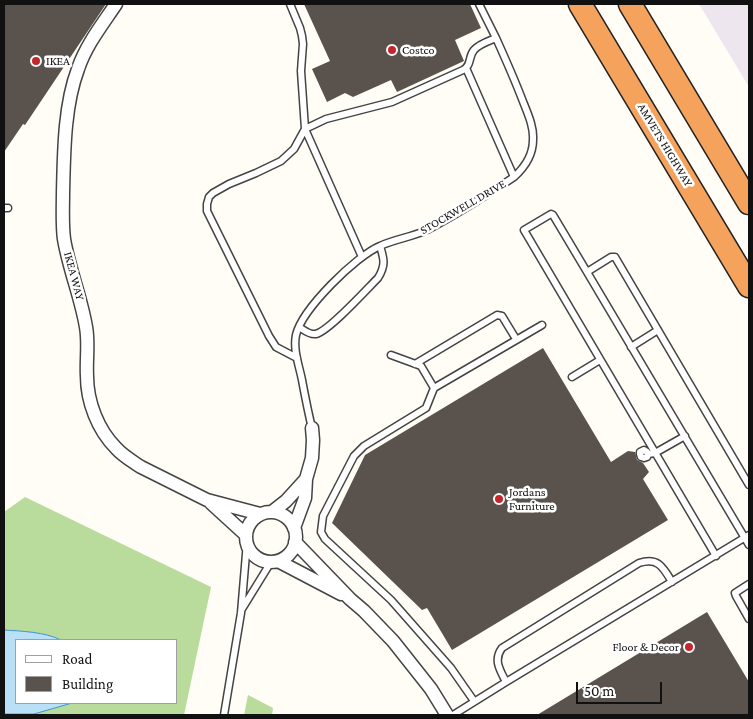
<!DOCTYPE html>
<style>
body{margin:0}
#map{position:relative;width:753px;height:719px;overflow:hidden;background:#fffdf5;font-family:"Crimson Pro",serif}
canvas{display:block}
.frame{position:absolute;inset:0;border:5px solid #111;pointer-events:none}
.legend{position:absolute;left:15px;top:639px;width:162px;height:65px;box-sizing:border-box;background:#fff;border:1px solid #a0a0a0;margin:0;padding:6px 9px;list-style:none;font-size:15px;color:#111}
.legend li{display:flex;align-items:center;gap:10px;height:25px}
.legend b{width:25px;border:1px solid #a0a0a0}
.scale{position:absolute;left:576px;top:682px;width:86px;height:22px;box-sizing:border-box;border:2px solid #111;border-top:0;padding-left:6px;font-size:15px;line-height:18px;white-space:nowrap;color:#111;-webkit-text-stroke:4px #fff;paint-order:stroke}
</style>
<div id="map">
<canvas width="753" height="719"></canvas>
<div class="frame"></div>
<ul class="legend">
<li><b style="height:6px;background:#fff"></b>Road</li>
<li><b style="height:14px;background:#5a524d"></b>Building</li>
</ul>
<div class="scale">50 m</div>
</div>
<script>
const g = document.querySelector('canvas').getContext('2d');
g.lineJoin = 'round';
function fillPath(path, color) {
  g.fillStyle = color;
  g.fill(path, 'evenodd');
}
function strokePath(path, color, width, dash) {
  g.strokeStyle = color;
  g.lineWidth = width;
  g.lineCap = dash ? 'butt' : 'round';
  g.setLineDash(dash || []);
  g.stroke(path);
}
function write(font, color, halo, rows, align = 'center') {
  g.font = font + ' "Crimson Pro",serif';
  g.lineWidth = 5;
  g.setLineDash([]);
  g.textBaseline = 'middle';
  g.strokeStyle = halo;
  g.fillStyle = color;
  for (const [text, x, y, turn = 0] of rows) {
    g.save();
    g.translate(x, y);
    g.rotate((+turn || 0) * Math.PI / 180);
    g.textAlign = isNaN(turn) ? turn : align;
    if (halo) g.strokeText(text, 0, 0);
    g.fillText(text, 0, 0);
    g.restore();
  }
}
const industrial = new Path2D(`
 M 699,4 L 749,4 L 749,87 Z`);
const forest = new Path2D(`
 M 25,497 L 211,587 L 184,715 L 4,715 L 4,512 ZM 16,640 L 176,640 L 176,703 L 16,703 Z
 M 248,695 L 273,708 L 272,715 L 244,715 Z`);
const water = new Path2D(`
 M 4,630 C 21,631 45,632 61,640 L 16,640 L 16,703 L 72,703 L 34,714 L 4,714 Z`);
const building = new Path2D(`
 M 4,4 L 106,4 L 25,125 L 23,124 L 4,152 Z
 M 304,4 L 470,4 L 481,28 L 455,40 L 464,61 L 397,92 L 391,80 L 353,97 L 345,93 L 327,102 L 312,69 L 330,61 Z
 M 543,348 L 611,462 L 628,451 L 635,452 L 637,460 L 643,463 L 649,472 L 643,479 L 668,520 L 452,650 L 427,608 L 422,610 L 332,523 L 365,455 Z
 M 707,612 L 749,682 L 749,715 L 537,715 Z`);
const lane = new Path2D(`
 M 290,4 L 300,28 L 302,36 L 303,44 L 301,71 L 305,129 L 362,257
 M 479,4 L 496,38
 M 466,68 L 514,177
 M 4,208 L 8,208
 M 587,272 L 749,545
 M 299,327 C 304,330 309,335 316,334 C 329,331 367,289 378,278 C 386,265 384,259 380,246
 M 631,347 L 658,330
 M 391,355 L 421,366 L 434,388 L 542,325
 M 297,358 L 276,347 L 269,336 L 207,211 L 207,204 L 209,197 L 213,193 L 229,184 L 256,173 L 281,161 L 294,149 L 305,129 L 326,119 L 392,102 L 463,70 C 472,65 468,57 474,50 C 479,44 489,41 496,38 C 505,58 514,78 522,99 C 527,112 534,126 533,140 C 533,154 525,167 514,177 C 487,195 456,215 427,230 C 412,237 395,239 380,246 C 356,256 302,309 296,335 C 293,350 299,365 302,380 C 305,396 308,412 312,428
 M 415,364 L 497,315 L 502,316 L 516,339
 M 572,377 L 600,360
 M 434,388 L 426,408 L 364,446 L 354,456 L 323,516 L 321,532 L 325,539 L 391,600 L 451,668 L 474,701
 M 648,454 L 647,452 L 644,450 L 640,452 L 640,454 L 641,457 L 644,458 L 647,457 L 648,454 L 655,453 L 685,436
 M 716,556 L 524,230 L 551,214 L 553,215 L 587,272 L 611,257 L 615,257 L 749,485
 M 749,584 L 735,593 L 736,596 L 749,619
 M 242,609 L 271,562
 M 506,682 C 500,670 493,660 502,648 L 639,563 C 658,557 663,567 672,582
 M 224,715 L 241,613 L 247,542
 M 453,715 L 506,682 L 749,535`);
const street = new Path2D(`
 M 116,4 C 102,25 86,45 78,69 C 64,106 64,153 63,193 C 63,208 62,224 64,239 C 69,269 81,297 86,327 C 89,343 86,360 87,376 C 87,402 98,430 116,448 C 123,456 132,461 141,467 L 207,500 L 260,514
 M 211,503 L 246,535
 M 272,512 L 286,501 L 306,479
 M246 537a25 25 0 1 1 50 0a25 25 0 1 1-50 0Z
 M 294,528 L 305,498 L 306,479 L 312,458 L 313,440 L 312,428
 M 295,542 L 350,599 L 364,611 L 393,641 L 431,689 L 447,715
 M 278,561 L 341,594`);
const highway = new Path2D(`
 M 580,4 L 749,286
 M 630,4 L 749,203`);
const markers = [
 [392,50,5,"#c4262e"],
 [36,61,5,"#c4262e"],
 [499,499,5,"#c4262e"],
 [689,647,5,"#c4262e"]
];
const poiNames = [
 ["Costco",402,50],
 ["IKEA",46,61],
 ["Jordans",509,492],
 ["Furniture",509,506],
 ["Floor & Decor",679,647,"right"]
];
const streetNames = [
 ["AMVETS HIGHWAY",665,145,59],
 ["STOCKWELL DRIVE",463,207,-30],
 ["IKEA WAY",74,276,75]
];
fillPath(industrial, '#eee6ef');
fillPath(forest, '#b9dc9c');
fillPath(water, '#b9e0f7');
strokePath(water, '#3f96cf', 1);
fillPath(building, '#5a524d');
strokePath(lane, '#444', 9);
strokePath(street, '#444', 15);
strokePath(highway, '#222', 25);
strokePath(lane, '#fff', 6);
strokePath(street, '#fff', 12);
strokePath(highway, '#f5a25d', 22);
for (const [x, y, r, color] of markers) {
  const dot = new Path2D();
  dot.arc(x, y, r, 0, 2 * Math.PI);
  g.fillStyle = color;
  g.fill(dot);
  strokePath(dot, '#fff', 2);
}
write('12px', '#111', '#fff', poiNames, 'left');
write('12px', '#111', '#fff', streetNames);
</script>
